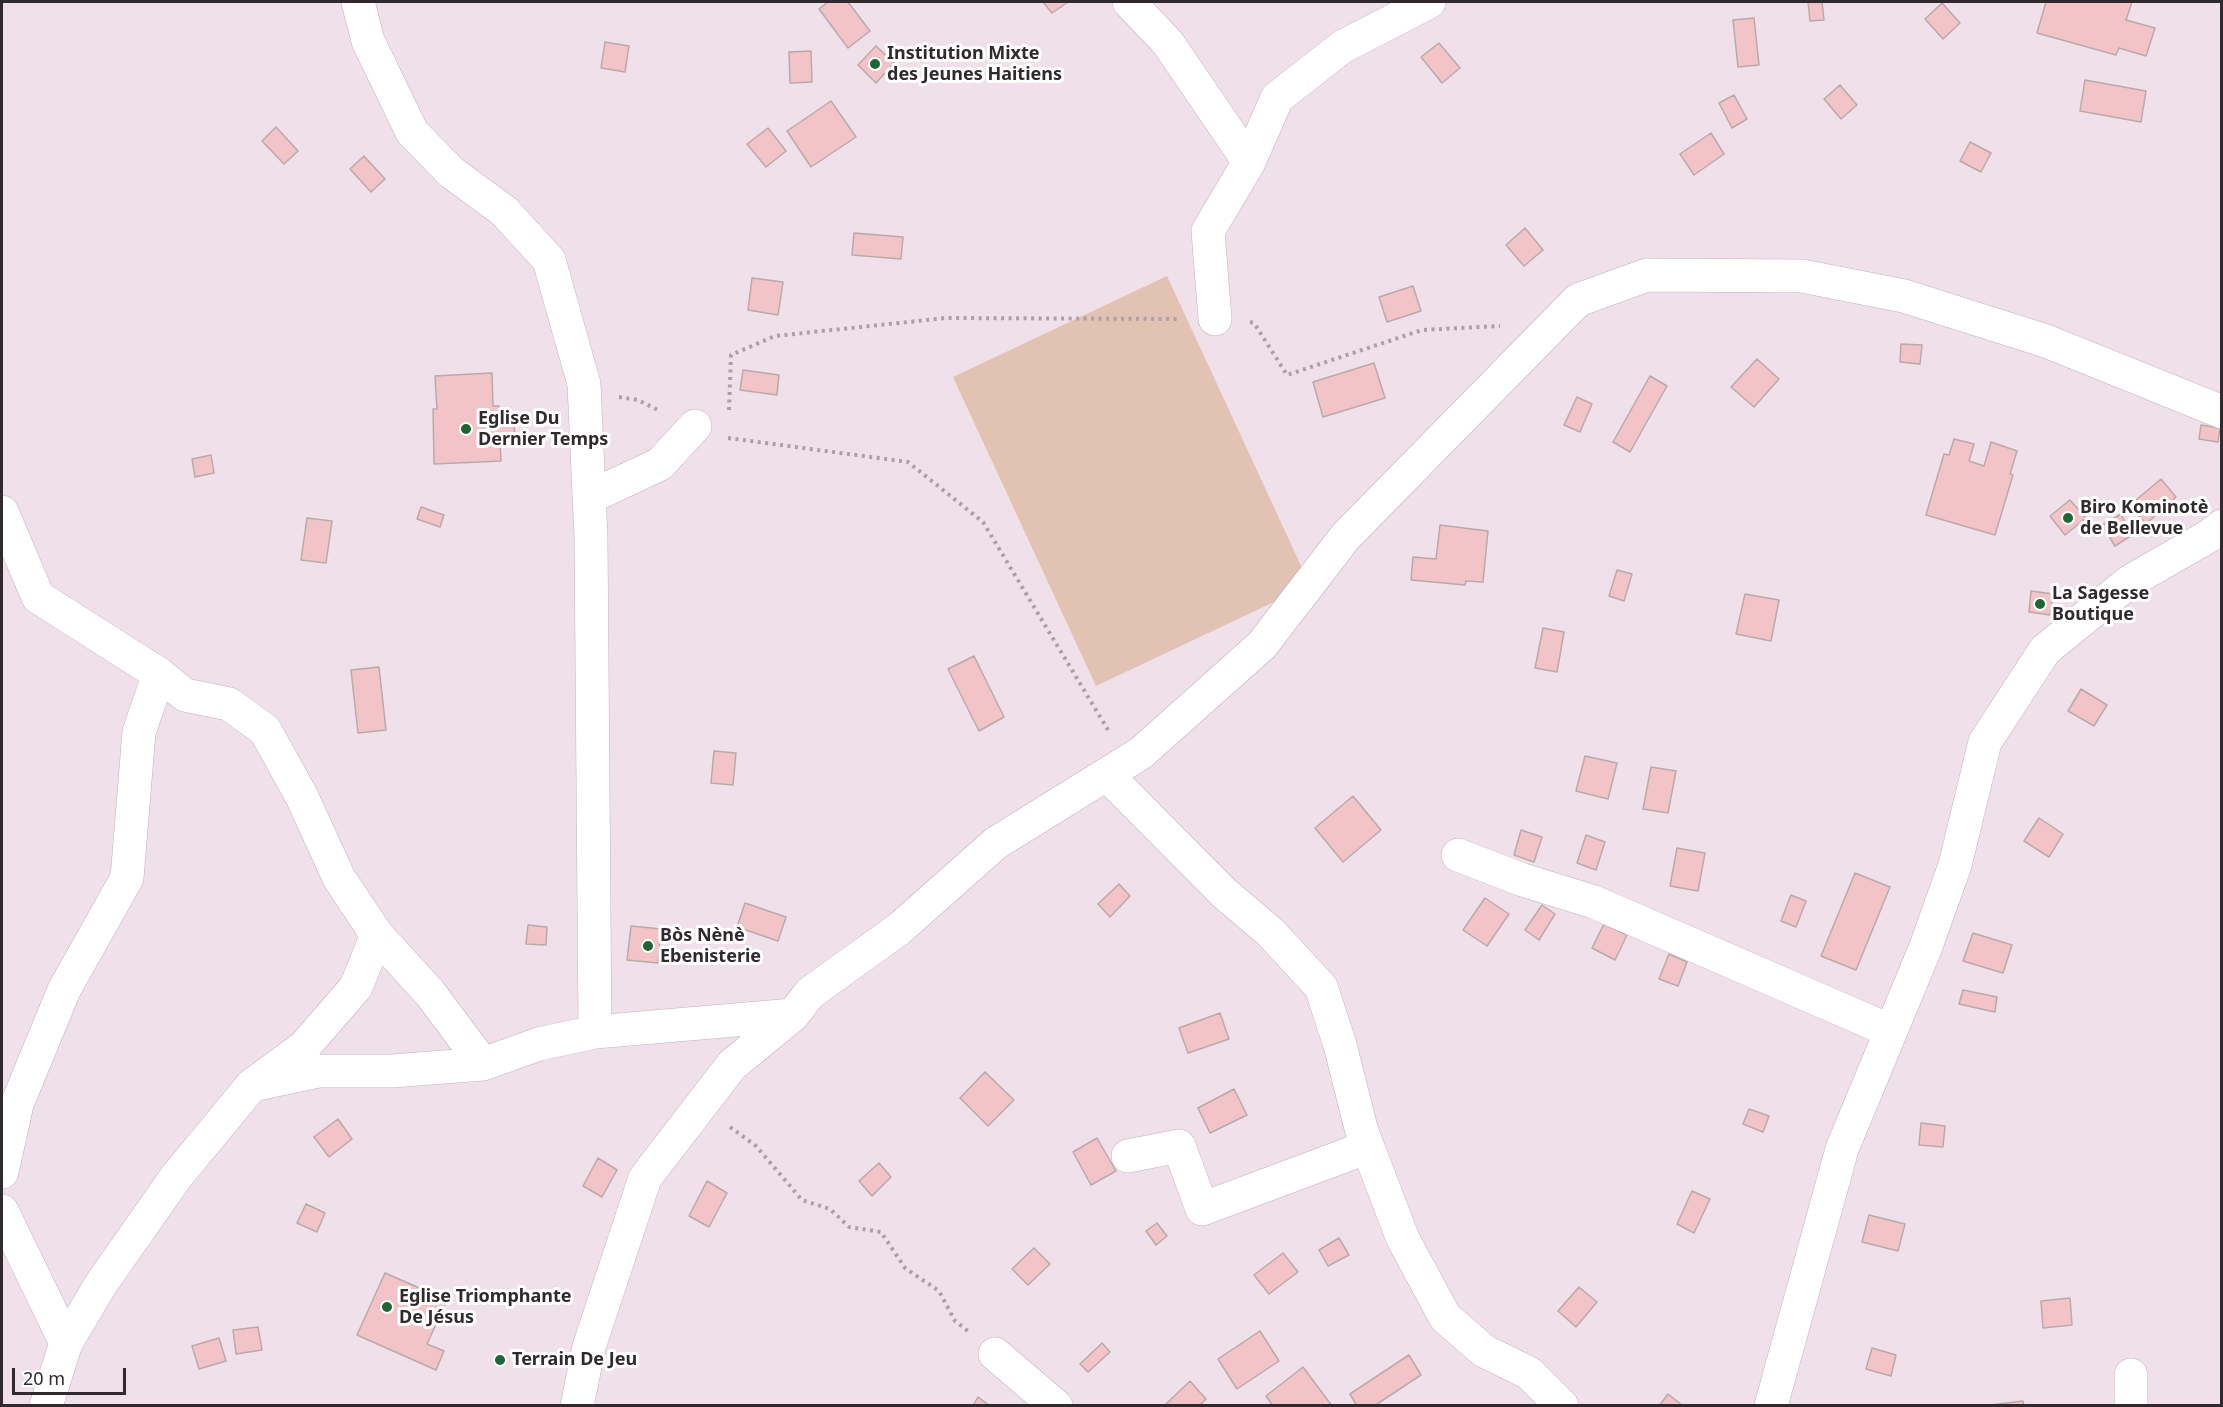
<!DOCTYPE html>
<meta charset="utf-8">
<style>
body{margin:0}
#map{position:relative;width:2223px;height:1407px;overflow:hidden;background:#efe0e9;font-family:"Noto Sans",sans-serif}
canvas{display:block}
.frame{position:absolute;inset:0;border:3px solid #302a2e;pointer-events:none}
.scale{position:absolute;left:12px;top:1368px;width:114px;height:27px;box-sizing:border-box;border:3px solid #302a2e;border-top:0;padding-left:8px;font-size:18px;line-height:21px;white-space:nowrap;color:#302a2e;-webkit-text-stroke:4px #fff;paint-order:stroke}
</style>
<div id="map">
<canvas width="2223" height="1407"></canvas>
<div class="frame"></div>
<div class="scale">20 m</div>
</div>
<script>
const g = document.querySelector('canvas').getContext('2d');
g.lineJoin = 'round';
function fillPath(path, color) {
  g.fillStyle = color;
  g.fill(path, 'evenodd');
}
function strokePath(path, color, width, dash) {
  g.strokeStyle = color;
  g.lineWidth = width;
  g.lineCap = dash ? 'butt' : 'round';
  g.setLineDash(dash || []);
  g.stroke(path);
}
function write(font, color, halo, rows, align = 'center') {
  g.font = font + ' "Noto Sans",sans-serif';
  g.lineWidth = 6;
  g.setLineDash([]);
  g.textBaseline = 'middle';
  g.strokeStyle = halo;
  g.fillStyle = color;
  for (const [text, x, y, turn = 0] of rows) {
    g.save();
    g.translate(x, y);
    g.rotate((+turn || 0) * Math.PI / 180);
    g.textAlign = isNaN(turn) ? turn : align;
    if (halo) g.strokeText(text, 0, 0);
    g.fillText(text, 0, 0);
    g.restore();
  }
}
const green = new Path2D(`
 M 1167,276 L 1310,585 L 1096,686 L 953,377 Z`);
const building = new Path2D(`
 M 828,2 L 848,2 L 870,31 L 848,48 L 819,9 Z
 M 1043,2 L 1068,2 L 1052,13 Z
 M 1808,2 L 1822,2 L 1824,20 L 1810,21 Z
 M 2046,2 L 2132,2 L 2126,20 L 2155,28 L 2146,56 L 2119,48 L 2116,55 L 2037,33 Z
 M 1942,3 L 1960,23 L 1943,39 L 1925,19 Z
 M 1754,18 L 1759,65 L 1738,67 L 1733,20 Z
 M 605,42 L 629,46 L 625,72 L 601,68 Z
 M 1439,43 L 1460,68 L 1442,83 L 1421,57 Z
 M 876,46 L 894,63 L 876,83 L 858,65 Z
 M 811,51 L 812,82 L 790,83 L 789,52 Z
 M 2085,80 L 2146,91 L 2141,122 L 2080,111 Z
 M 1840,85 L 1857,105 L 1841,119 L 1824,99 Z
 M 1734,95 L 1747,119 L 1732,128 L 1719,103 Z
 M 831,101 L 856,137 L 811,167 L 787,131 Z
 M 276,127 L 298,151 L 284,164 L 262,141 Z
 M 768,128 L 786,151 L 766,167 L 747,144 Z
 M 1711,133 L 1724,154 L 1694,175 L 1680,154 Z
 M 1970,142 L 1991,153 L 1981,172 L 1960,161 Z
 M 364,156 L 385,179 L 371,192 L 350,169 Z
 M 1525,228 L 1543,250 L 1524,266 L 1506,245 Z
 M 854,233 L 903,237 L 901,259 L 852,255 Z
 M 752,278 L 783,282 L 778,315 L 748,310 Z
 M 1413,286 L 1421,311 L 1387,322 L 1379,297 Z
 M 1901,344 L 1922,345 L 1920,364 L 1900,362 Z
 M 1757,359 L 1779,379 L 1754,407 L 1731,387 Z
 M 1374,363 L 1385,398 L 1323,417 L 1313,382 Z
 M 743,370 L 779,375 L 777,395 L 740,390 Z
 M 492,373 L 493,406 L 499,406 L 499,423 L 514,422 L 515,440 L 500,441 L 501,461 L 434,464 L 433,409 L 437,409 L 435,376 Z
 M 1650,376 L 1667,386 L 1630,452 L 1613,442 Z
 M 1577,397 L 1592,404 L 1580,432 L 1564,425 Z
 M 2201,425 L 2220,428 L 2218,442 L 2199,439 Z
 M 1954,439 L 1974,444 L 1969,461 L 1984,466 L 1991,442 L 2017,451 L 2010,474 L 2013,475 L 1995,535 L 1926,515 L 1944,454 L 1949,455 Z
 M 211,455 L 214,473 L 195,477 L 192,459 Z
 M 2161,479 L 2176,497 L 2146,524 L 2130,505 Z
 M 2070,500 L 2086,518 L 2065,535 L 2050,516 Z
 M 421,507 L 444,515 L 440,527 L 417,519 Z
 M 2121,514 L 2132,535 L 2115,546 L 2102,525 Z
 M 307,518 L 332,521 L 326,563 L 301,560 Z
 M 1440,525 L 1488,531 L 1483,582 L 1466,581 L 1465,585 L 1411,580 L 1413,557 L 1436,559 Z
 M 1617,570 L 1632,574 L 1624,601 L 1609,596 Z
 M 2031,591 L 2053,594 L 2050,615 L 2029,612 Z
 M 1745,594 L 1779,600 L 1771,641 L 1736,634 Z
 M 1543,628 L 1564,632 L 1557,672 L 1535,668 Z
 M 974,656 L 1004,717 L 979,731 L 948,669 Z
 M 379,667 L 386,730 L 358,733 L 351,670 Z
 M 2081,689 L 2107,705 L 2094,726 L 2068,711 Z
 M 714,751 L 736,753 L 733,785 L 711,783 Z
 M 1585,756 L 1617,763 L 1608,799 L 1576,791 Z
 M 1651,767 L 1676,771 L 1668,813 L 1643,809 Z
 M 1353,796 L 1381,830 L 1343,862 L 1315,828 Z
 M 2039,818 L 2063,834 L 2049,857 L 2024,841 Z
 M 1521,830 L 1542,837 L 1534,862 L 1514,855 Z
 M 1586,835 L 1605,842 L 1596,870 L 1577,863 Z
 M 1677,848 L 1705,853 L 1698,891 L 1670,886 Z
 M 1855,873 L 1890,887 L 1856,970 L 1821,956 Z
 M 1119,884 L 1130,896 L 1110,917 L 1098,904 Z
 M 1791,895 L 1806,901 L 1796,927 L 1781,921 Z
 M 1485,898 L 1509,914 L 1487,946 L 1463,930 Z
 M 745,903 L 786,917 L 778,941 L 737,927 Z
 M 1542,905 L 1555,914 L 1539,940 L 1525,930 Z
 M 1604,924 L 1627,935 L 1615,960 L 1592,948 Z
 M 528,925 L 547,927 L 546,945 L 526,944 Z
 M 631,926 L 661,929 L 658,963 L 627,960 Z
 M 1973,933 L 2012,945 L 2003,973 L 1963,961 Z
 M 1669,954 L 1687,962 L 1678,986 L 1659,979 Z
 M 1963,990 L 1997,997 L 1995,1012 L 1959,1004 Z
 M 1220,1013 L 1229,1039 L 1188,1053 L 1179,1028 Z
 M 985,1072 L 1014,1100 L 988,1126 L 960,1098 Z
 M 1234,1089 L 1247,1115 L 1210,1133 L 1198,1108 Z
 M 1749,1109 L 1769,1116 L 1763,1132 L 1743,1124 Z
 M 338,1119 L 352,1139 L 329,1157 L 314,1137 Z
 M 1921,1123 L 1945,1126 L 1943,1147 L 1919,1145 Z
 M 1097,1138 L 1116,1171 L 1091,1185 L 1073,1152 Z
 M 598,1158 L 617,1170 L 602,1197 L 583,1186 Z
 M 879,1163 L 891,1177 L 872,1196 L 859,1181 Z
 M 707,1181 L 727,1193 L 709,1227 L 689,1216 Z
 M 1692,1191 L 1710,1199 L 1694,1233 L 1677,1224 Z
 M 306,1204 L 325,1213 L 317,1232 L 297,1223 Z
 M 1869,1215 L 1905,1224 L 1898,1251 L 1862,1242 Z
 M 1157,1223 L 1167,1236 L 1156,1245 L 1146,1231 Z
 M 1339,1238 L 1349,1255 L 1328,1266 L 1319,1250 Z
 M 1034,1248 L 1050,1264 L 1028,1285 L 1012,1269 Z
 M 1283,1253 L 1298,1272 L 1269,1294 L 1254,1275 Z
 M 385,1273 L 447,1300 L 427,1344 L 444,1351 L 436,1370 L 357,1335 Z
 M 1579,1287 L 1597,1302 L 1576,1327 L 1558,1311 Z
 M 2070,1298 L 2072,1325 L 2043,1328 L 2041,1301 Z
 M 258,1327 L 262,1350 L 236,1354 L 233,1330 Z
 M 1260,1331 L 1279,1361 L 1237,1389 L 1218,1359 Z
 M 219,1338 L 226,1361 L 199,1369 L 192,1346 Z
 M 1102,1343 L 1110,1352 L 1088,1372 L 1080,1364 Z
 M 1872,1348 L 1896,1355 L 1891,1376 L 1866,1369 Z
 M 1409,1355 L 1421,1375 L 1374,1406 L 1357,1406 L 1350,1394 Z
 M 1303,1367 L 1332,1406 L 1273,1406 L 1266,1396 Z
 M 1190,1381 L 1206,1399 L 1199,1406 L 1164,1406 Z
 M 1668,1394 L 1683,1406 L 1659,1406 Z
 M 978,1397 L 990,1406 L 973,1406 Z
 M 2023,1401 L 2024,1406 L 1982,1406 Z`);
const path = new Path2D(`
 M 1250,322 L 1254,323 L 1287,375 L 1422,330 L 1500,326
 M 619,397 L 638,400 L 660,411
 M 729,410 L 731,355 L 775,336 L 946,318 L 1180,319
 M 728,438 L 908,462 L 983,522 L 1108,730
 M 730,1127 L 756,1146 L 802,1200 L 830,1209 L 849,1227 L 881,1232 L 905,1268 L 939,1291 L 955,1321 L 968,1331`);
const minor = new Path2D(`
 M 358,2 L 368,41 L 412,132 L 451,172 L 504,211 L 549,260 L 584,384 L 591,538 L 595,1032
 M 1129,2 L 1168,43 L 1249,162
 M 1215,319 L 1208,231 L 1249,162 L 1277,98 L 1342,47 L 1429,2
 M 590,497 L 660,464 L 695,426
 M 2,512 L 38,597 L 159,674 L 139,732 L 127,878 L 64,990 L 17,1104 L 2,1172
 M 1107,775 L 1224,893 L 1270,932 L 1321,987 L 1340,1045 L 1362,1132 L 1403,1239 L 1445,1317 L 1484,1351 L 1529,1373 L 1562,1406
 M 1458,855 L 1523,880 L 1594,902 L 1891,1031
 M 377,935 L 430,993 L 483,1064
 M 252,1085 L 318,1071 L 392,1071 L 483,1064 L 539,1044 L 595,1032 L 793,1015 L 810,993 L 899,929 L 996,843 L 1141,753 L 1262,645 L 1346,536 L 1578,300 L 1647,275 L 1802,276 L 1904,296 L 2046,341 L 2222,412
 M 1128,1156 L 1179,1146 L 1202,1209 L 1368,1147
 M 2,1211 L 66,1343 L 46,1406
 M 66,1343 L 101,1284 L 176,1177 L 252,1085 L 304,1047 L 356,987 L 377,935 L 339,878 L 302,797 L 265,730 L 229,704 L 185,695 L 159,674
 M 995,1354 L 1056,1406
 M 2131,1375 L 2131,1406
 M 577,1406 L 589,1347 L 645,1178 L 732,1065 L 793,1015
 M 1771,1406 L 1842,1149 L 1925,949 L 1955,865 L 1985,742 L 2045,650 L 2129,582 L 2209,536 L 2222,526`);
const markers = [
 [875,64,6,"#206632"],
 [466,429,6,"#206632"],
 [2068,518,6,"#206632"],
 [2040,604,6,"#206632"],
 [648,946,6,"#206632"],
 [387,1307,6,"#206632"],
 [500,1360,6,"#206632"]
];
const poiNames = [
 ["Institution Mixte",887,54],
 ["des Jeunes Haitiens",887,75],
 ["Eglise Du",478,419],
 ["Dernier Temps",478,440],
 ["Biro Kominotè",2080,508],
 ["de Bellevue",2080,529],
 ["La Sagesse",2052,594],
 ["Boutique",2052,615],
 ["Bòs Nènè",660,936],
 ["Ebenisterie",660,957],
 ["Eglise Triomphante",399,1297],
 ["De Jésus",399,1318],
 ["Terrain De Jeu",512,1360]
];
fillPath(green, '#e2c2b3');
fillPath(building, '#f2c4c7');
strokePath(building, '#bba9aa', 1.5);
strokePath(minor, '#c1b3bc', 34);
strokePath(path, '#aca0a8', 4, [3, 4.5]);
strokePath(minor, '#fff', 33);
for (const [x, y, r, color] of markers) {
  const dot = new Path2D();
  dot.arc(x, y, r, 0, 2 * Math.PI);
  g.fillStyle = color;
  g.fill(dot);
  strokePath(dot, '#fff', 2);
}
write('bold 18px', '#302a2e', '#fff', poiNames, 'left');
</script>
